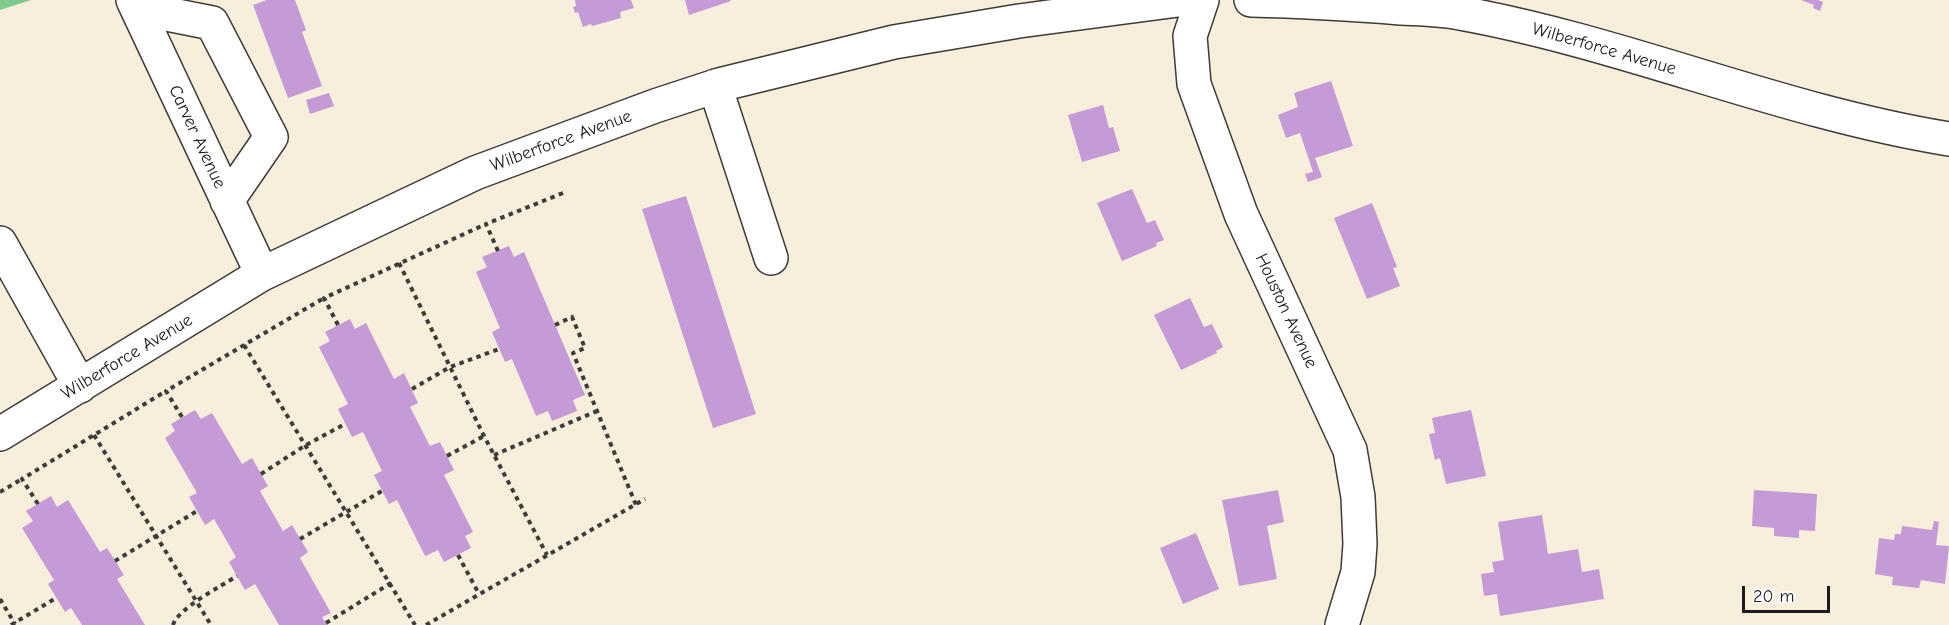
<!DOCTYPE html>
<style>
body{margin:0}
#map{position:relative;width:1949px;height:625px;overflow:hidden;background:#f7eedc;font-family:"Comic Neue",sans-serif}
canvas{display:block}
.scale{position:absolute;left:1742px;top:586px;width:88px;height:27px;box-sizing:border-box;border:3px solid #1c1c1c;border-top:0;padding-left:8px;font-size:18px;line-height:21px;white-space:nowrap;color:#1c1c1c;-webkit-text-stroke:4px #fff;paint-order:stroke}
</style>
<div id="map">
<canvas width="1949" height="625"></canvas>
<div class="scale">20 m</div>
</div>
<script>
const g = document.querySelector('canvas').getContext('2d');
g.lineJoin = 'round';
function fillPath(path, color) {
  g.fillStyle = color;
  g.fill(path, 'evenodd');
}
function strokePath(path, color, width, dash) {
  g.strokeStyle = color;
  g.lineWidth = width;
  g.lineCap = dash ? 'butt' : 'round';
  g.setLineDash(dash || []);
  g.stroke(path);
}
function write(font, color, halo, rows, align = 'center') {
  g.font = font + ' "Comic Neue",sans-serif';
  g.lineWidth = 4.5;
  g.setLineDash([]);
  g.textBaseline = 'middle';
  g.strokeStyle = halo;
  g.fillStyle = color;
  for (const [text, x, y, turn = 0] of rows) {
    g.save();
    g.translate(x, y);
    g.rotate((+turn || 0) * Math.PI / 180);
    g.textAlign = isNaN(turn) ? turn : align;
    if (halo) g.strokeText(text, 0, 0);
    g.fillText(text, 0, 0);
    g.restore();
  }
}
const green = new Path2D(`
 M 0,0 L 31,0 L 0,10 Z`);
const building = new Path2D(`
 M 267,0 L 295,0 L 306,30 L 302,32 L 322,86 L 288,98 L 253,5 Z
 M 575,0 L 631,0 L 634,8 L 620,12 L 621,18 L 592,26 L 591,24 L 583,27 L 578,12 L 575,13 L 573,7 L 576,6 Z
 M 685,0 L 730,0 L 731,1 L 689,15 Z
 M 1801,0 L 1818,0 L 1823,2 L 1820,11 L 1813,8 L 1814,5 Z
 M 1331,81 L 1353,146 L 1315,158 L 1322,177 L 1308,182 L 1305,174 L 1313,172 L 1300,133 L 1286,138 L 1278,115 L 1298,107 L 1294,93 Z
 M 329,93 L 334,106 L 310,114 L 306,100 Z
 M 1103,105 L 1109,128 L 1113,127 L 1120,151 L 1082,162 L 1068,115 Z
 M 1132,189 L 1147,223 L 1155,220 L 1164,240 L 1156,243 L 1157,246 L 1122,261 L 1097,203 Z
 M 686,196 L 756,414 L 713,428 L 642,209 Z
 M 1372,203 L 1397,267 L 1393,268 L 1400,286 L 1367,299 L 1334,218 Z
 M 509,246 L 514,257 L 524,252 L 585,395 L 573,400 L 577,411 L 552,421 L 548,411 L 536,416 L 512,359 L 505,362 L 492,332 L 500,328 L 476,272 L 487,267 L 482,257 Z
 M 1190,298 L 1204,327 L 1212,324 L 1223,347 L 1216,351 L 1217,353 L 1181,370 L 1154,315 Z
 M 350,319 L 355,329 L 366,323 L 394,379 L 404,373 L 418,403 L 410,407 L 430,446 L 440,442 L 454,470 L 444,475 L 473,532 L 465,536 L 471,548 L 444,562 L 438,550 L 425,556 L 397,500 L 389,504 L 374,475 L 382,471 L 363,432 L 352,437 L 338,409 L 348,404 L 319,347 L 330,341 L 325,332 Z
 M 195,410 L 201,419 L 212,413 L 242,464 L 252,458 L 268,486 L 260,491 L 283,531 L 292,525 L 308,552 L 300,558 L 331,613 L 322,617 L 327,625 L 279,625 L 255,584 L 245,590 L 229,562 L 236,557 L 214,519 L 205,525 L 189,497 L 197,493 L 165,438 L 175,431 L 171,424 Z
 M 1471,410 L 1486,476 L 1446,484 L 1440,458 L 1435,460 L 1429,434 L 1435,433 L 1432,418 Z
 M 1278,490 L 1284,522 L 1267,526 L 1277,579 L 1239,586 L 1222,500 Z
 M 1754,490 L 1817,494 L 1815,531 L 1799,530 L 1799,538 L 1774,536 L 1774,528 L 1752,526 Z
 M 51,496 L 57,507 L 68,500 L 100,552 L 107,548 L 124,575 L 117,579 L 145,625 L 82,625 L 71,608 L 65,612 L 48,584 L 54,580 L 22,528 L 33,521 L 26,511 Z
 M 1542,515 L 1548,554 L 1578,549 L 1582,572 L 1599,569 L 1604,599 L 1500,616 L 1497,594 L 1484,596 L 1481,574 L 1494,572 L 1492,562 L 1504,560 L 1498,522 Z
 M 1934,521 L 1939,522 L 1936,545 L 1949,546 L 1945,584 L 1921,580 L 1919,588 L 1892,585 L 1893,577 L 1875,574 L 1879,538 L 1894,540 L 1895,534 L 1901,534 L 1902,526 L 1932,530 Z
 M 1196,533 L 1219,589 L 1183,604 L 1160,548 Z`);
const path = new Path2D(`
 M 498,251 L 486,224 L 563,193
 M 399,263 L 484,436 L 547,555
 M 338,325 L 324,298 L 486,224
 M 555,325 L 572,317 L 585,348 L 573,353 L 636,505
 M 244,345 L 415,625
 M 412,389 L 450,367 L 499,349
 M 182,417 L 166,391 L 324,298
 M 94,435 L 211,625
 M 494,455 L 597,411
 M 447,456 L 484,436
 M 261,474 L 306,445 L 345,424
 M 0,492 L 22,479
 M 38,504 L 22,479 L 166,391
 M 300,539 L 382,491
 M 458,555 L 479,594
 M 115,561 L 197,511
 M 0,599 L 15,624
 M 326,623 L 391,583
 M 11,625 L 56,598
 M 173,625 C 177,609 223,585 237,576
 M 426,625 L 645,499`);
const minor = new Path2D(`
 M 133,0 L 262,274
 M 1202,0 L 1190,36 L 1194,84 L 1241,214 L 1350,450 L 1358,497 L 1360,544 L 1358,572 L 1342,625
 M 1251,0 C 1302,1 1351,4 1401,8 C 1421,9 1441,9 1460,13 C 1626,43 1782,112 1949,139
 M 137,8 L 212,23 L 271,137 L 227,201
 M 715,86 L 771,258
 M 0,243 L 80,386
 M 0,434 L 262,274 L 475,173 L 655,106 L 719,85 L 894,42 L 1019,21 L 1178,0`);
const streetNames = [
 ["Wilberforce Avenue",1604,49,16],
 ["Carver Avenue",197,137,65],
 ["Wilberforce Avenue",561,141,-20],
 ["Houston Avenue",1286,311,65],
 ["Wilberforce Avenue",127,357,-31]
];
fillPath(green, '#7ccb8b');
fillPath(building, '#c49bd7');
strokePath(minor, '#3d3c39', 36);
strokePath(path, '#3d3c39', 4, [4.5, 4.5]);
strokePath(minor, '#fff', 33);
write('18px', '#1c1c1c', '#fff', streetNames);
</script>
